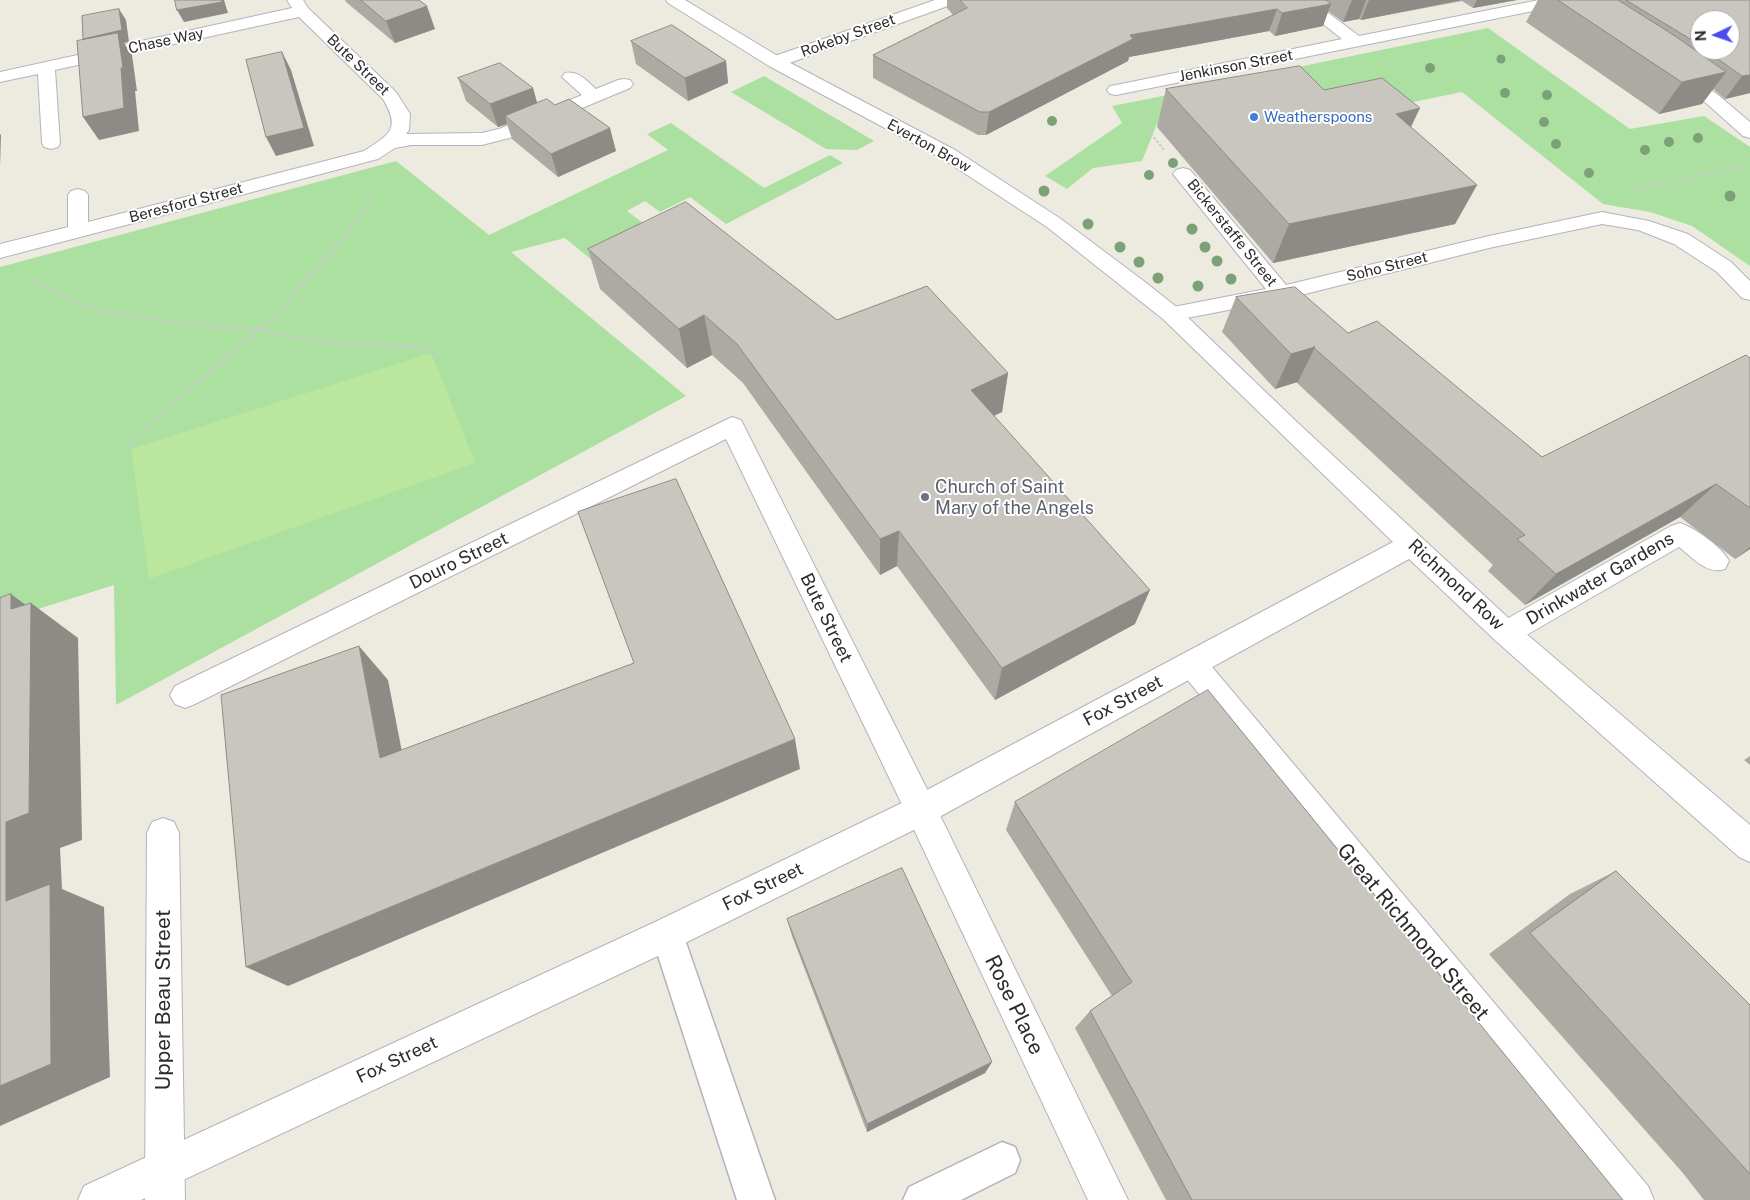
<!DOCTYPE html>
<style>
body{margin:0}
#map{position:relative;width:1750px;height:1200px;overflow:hidden;background:#edeae0;font-family:"Public Sans",sans-serif}
canvas{display:block}
.north{position:absolute;left:1690px;top:10px;width:50px;height:50px;box-sizing:border-box;background:#fff;border:1px solid #ababab;border-radius:50%;rotate:267deg;font-size:14px;font-weight:700;line-height:20px;text-align:center;color:#2c2c2c}
.north::after{content:'';display:block;margin:auto;width:18px;height:22px;background:#4b4def;clip-path:polygon(50% 0,100% 100%,50% 72%,0 100%)}
</style>
<div id="map">
<canvas width="1750" height="1200"></canvas>
<div class="north">N</div>
</div>
<script>
const g = document.querySelector('canvas').getContext('2d');
g.lineJoin = 'round';
function fillPath(path, color) {
  g.fillStyle = color;
  g.fill(path, 'evenodd');
}
function strokePath(path, color, width, dash) {
  g.strokeStyle = color;
  g.lineWidth = width;
  g.lineCap = dash ? 'butt' : 'round';
  g.setLineDash(dash || []);
  g.stroke(path);
}
function write(font, color, halo, rows, align = 'center') {
  g.font = font + ' "Public Sans",sans-serif';
  g.lineWidth = 4;
  g.setLineDash([]);
  g.textBaseline = 'middle';
  g.strokeStyle = halo;
  g.fillStyle = color;
  for (const [text, x, y, turn = 0] of rows) {
    g.save();
    g.translate(x, y);
    g.rotate((+turn || 0) * Math.PI / 180);
    g.textAlign = isNaN(turn) ? turn : align;
    if (halo) g.strokeText(text, 0, 0);
    g.fillText(text, 0, 0);
    g.restore();
  }
}
const green = new Path2D(`
 M 1488,28 L 1630,129 L 1704,116 L 1750,147 L 1750,266 L 1692,226 L 1650,212 L 1603,204 L 1462,92 L 1330,119 L 1274,72 Z
 M 764,76 L 874,141 L 857,150 L 826,149 L 731,92 Z
 M 1173,94 L 1156,126 L 1142,161 L 1093,168 L 1067,189 L 1045,176 L 1122,123 L 1112,106 Z
 M 671,123 L 764,188 L 830,155 L 843,163 L 726,224 L 690,197 L 660,212 L 645,201 L 627,211 L 659,235 L 599,266 L 565,238 L 511,252 L 686,396 L 116,705 L 114,585 L 0,621 L 0,267 L 396,161 L 489,235 L 668,150 L 647,134 Z`);
const pitch = new Path2D(`
 M 431,353 L 475,463 L 149,579 L 131,449 Z`);
const pathFar1 = new Path2D(`
 M 1137,116 L 1164,150
 M 1631,191 L 1750,164
 M 364,208 L 377,186`);
const path = new Path2D(`
 M 28,277 C 92,323 180,321 255,330 C 275,332 295,337 315,340 C 354,346 394,346 433,347 L 432,356
 M 131,449 L 133,438 L 279,312 L 353,226 L 364,207`);
const lane = new Path2D(`
 M 667,918 L 678,923 L 683,934 L 775,1200 L 737,1200 L 651,934 L 656,923 Z
 M 1002,1142 L 1015,1147 L 1020,1160 L 1015,1173 L 961,1200 L 903,1200 L 909,1187 Z`);
const street = new Path2D(`
 M 287,0 L 303,0 L 308,8 L 396,92 L 410,114 L 409,130 L 406,134 L 482,133 L 499,129 L 582,95 L 562,77 L 565,73 C 578,70 587,81 596,89 L 618,80 L 624,79 L 630,80 L 633,84 L 630,88 L 513,137 L 482,145 L 411,145 L 395,148 L 378,159 L 0,258 L 0,244 L 68,227 L 68,195 L 71,191 L 78,189 L 85,191 L 88,195 L 88,222 L 364,151 C 390,134 401,129 383,99 L 299,17 L 55,70 L 60,143 L 58,147 L 51,149 L 44,147 L 42,143 L 38,74 L 0,82 L 0,72 L 292,8 Z
 M 935,0 L 958,0 L 956,3 L 781,66 L 775,67 L 769,66 L 766,62 L 769,58 Z
 M 1293,0 L 1311,0 L 1359,36 L 1539,0 L 1571,0 L 1569,3 L 1563,5 L 1116,95 L 1110,94 L 1107,90 L 1110,86 L 1116,85 L 1342,39 Z
 M 1678,70 L 1684,71 L 1718,95 L 1750,122 L 1750,138 L 1743,136 L 1706,103 L 1672,79 L 1669,75 L 1672,71 Z
 M 1183,168 L 1190,170 L 1286,285 L 1489,236 L 1602,212 L 1649,221 L 1688,234 L 1731,262 L 1750,281 L 1750,300 L 1742,298 L 1717,272 L 1674,244 L 1638,230 L 1602,224 L 1489,248 L 1281,300 L 1171,321 L 1163,319 L 1160,314 L 1163,309 L 1266,289 L 1173,174 L 1176,170 Z
 M 732,417 L 741,420 L 744,426 L 932,799 L 1128,1200 L 1088,1200 L 910,821 L 726,439 L 195,704 L 185,708 L 175,704 L 170,695 L 175,686 Z
 M 1680,523 C 1695,528 1722,547 1729,561 L 1725,569 C 1707,575 1693,558 1679,547 L 1516,641 L 1506,645 L 1496,641 L 1492,633 L 1496,625 L 1671,526 Z
 M 1192,652 L 1202,655 L 1648,1186 L 1654,1200 L 1609,1200 L 1182,673 L 1178,664 L 1182,655 Z
 M 163,818 L 174,822 L 179,833 L 185,1200 L 145,1200 L 147,833 L 152,822 Z`);
const secondary = new Path2D(`
 M 666,0 L 685,0 L 781,58 L 955,150 L 1061,219 L 1145,282 L 1179,309 L 1300,425 L 1516,625 L 1750,825 L 1750,862 L 1739,857 L 1496,641 L 1409,559 L 932,821 L 679,946 L 141,1200 L 78,1200 L 84,1186 L 655,922 L 910,799 L 1393,542 L 1163,319 L 1047,227 L 941,158 L 769,66 L 668,3 Z`);
const trees = [
 [1501,59,4.5],
 [1430,68,5],
 [1505,93,5],
 [1547,95,5],
 [1052,121,5],
 [1544,122,5],
 [1698,138,5],
 [1669,142,5],
 [1556,144,5],
 [1645,150,5],
 [1173,163,5],
 [1589,173,5],
 [1149,175,5],
 [1044,191,5.5],
 [1730,196,5.5],
 [1088,224,5.5],
 [1192,229,5.5],
 [1120,247,5.5],
 [1205,247,5.5],
 [1217,261,5.5],
 [1139,262,5.5],
 [1158,278,5.5],
 [1231,279,5.5],
 [1198,286,5.5]
];
const wall = new Path2D(`
 M 345,0 L 419,0 L 435,29 L 395,43 L 346,2 Z
 M 947,0 L 1517,0 L 1473,8 L 1462,1 L 1361,20 L 1359,19 L 1343,22 L 1328,11 L 1323,26 L 1275,36 L 1269,31 L 1129,57 L 1128,61 L 986,135 L 978,135 L 873,78 L 873,55 L 953,15 L 947,8 Z
 M 1538,0 L 1750,0 L 1750,93 L 1725,99 L 1713,89 L 1702,104 L 1659,114 L 1526,22 ZM 1700,20 L 1730,50 L 1700,50 Z
 M 631,41 L 726,61 L 728,83 L 688,101 L 636,64 Z
 M 458,78 L 533,88 L 537,103 L 616,151 L 558,177 L 512,139 L 507,124 L 498,127 L 466,101 Z
 M 1166,89 L 1411,127 L 1477,185 L 1455,224 L 1273,263 L 1157,127 Z
 M 588,249 L 837,320 L 1008,373 L 1002,412 L 994,416 L 1135,624 L 995,700 L 897,566 L 880,575 L 743,383 L 712,355 L 687,368 L 600,289 Z
 M 1236,297 L 1348,333 L 1542,457 L 1750,358 L 1750,549 L 1735,559 L 1680,517 L 1525,605 L 1488,571 L 1493,565 L 1296,382 L 1275,389 L 1222,332 Z
 M 1750,756 L 1750,765 L 1744,760 Z
 M 1015,802 L 1623,1200 L 1166,1200 L 1075,1028 L 1090,1011 L 1112,996 L 1006,830 Z
 M 1616,871 L 1750,1005 L 1750,1200 L 1704,1200 L 1682,1172 L 1489,954 L 1570,894 Z
 M 787,919 L 992,1062 L 985,1073 L 867,1132 L 792,936 Z`);
const shadedWall = new Path2D(`
 M 221,0 L 224,0 L 228,13 L 184,22 L 177,10 Z
 M 1352,0 L 1366,0 L 1359,19 L 1343,22 Z
 M 1369,0 L 1462,0 L 1361,20 Z
 M 1477,0 L 1517,0 L 1473,8 Z
 M 1331,4 L 1323,26 L 1275,36 L 1282,13 Z
 M 427,6 L 435,29 L 395,43 L 386,21 Z
 M 119,9 L 126,20 L 129,42 L 124,43 L 132,55 L 137,91 L 135,91 L 139,131 L 99,140 L 83,117 L 121,68 L 91,50 L 83,39 Z
 M 1277,9 L 1269,31 L 1129,57 L 1128,61 L 986,135 L 989,112 L 1130,35 Z
 M 282,52 L 291,70 L 314,146 L 276,156 L 266,137 Z
 M 726,61 L 728,83 L 688,101 L 685,78 Z
 M 1726,72 L 1702,104 L 1659,114 L 1682,82 Z
 M 1750,75 L 1750,93 L 1725,99 L 1742,76 Z
 M 533,88 L 539,110 L 505,116 L 507,124 L 498,127 L 490,104 Z
 M 1420,108 L 1402,146 L 1396,114 Z
 M 610,128 L 616,151 L 558,177 L 551,154 Z
 M 0,134 L 1,135 L 0,167 Z
 M 1477,185 L 1455,224 L 1273,263 L 1289,224 Z
 M 704,315 L 712,355 L 687,368 L 679,329 Z
 M 1315,347 L 1298,382 L 1275,389 L 1291,354 Z
 M 1008,373 L 1002,412 L 966,428 L 971,390 Z
 M 1716,484 L 1680,517 L 1525,605 L 1556,574 Z
 M 899,531 L 897,566 L 880,575 L 880,539 Z
 M 1750,547 L 1750,549 L 1735,559 Z
 M 1150,590 L 1135,624 L 995,700 L 1002,668 Z
 M 11,594 L 31,609 L 31,603 L 78,638 L 82,840 L 60,848 L 62,889 L 104,907 L 110,1077 L 0,1126 L 0,1086 L 6,901 L 6,822 Z
 M 359,646 L 388,680 L 409,788 L 380,758 Z
 M 795,739 L 800,769 L 288,986 L 246,967 Z
 M 992,1062 L 985,1073 L 867,1132 L 867,1124 Z`);
const building = new Path2D(`
 M 175,0 L 221,0 L 222,2 L 177,10 Z
 M 361,0 L 419,0 L 427,6 L 386,21 Z
 M 960,0 L 1326,0 L 1331,4 L 1282,13 L 1277,9 L 1130,35 L 1133,39 L 989,112 L 980,112 L 873,55 L 967,8 Z
 M 1558,0 L 1618,0 L 1675,36 L 1726,72 L 1682,82 Z
 M 1626,0 L 1750,0 L 1750,75 L 1742,76 L 1705,50 L 1730,50 L 1730,20 L 1700,20 L 1700,47 L 1687,37 Z
 M 119,9 L 122,30 L 83,39 L 82,16 Z
 M 672,25 L 726,61 L 685,78 L 631,41 Z
 M 118,33 L 123,68 L 121,68 L 124,108 L 83,117 L 77,41 Z
 M 282,52 L 304,128 L 266,137 L 246,60 Z
 M 500,63 L 533,88 L 490,104 L 458,78 Z
 M 1300,66 L 1324,90 L 1382,78 L 1420,108 L 1396,114 L 1477,185 L 1289,224 L 1166,89 Z
 M 547,99 L 555,105 L 569,99 L 610,128 L 551,154 L 505,116 Z
 M 686,202 L 837,320 L 927,286 L 1008,373 L 971,390 L 1150,590 L 1002,668 L 899,531 L 880,539 L 737,344 L 704,315 L 679,329 L 588,249 Z
 M 1295,287 L 1348,333 L 1377,321 L 1542,457 L 1746,355 L 1750,358 L 1750,508 L 1716,484 L 1556,574 L 1517,539 L 1525,535 L 1313,347 L 1315,347 L 1291,354 L 1236,297 Z
 M 676,479 L 795,739 L 246,967 L 221,695 L 359,646 L 380,758 L 634,663 L 578,512 Z
 M 11,594 L 11,609 L 31,603 L 29,813 L 6,822 L 6,901 L 50,884 L 51,1064 L 0,1086 L 0,598 Z
 M 1208,690 L 1623,1200 L 1192,1200 L 1090,1011 L 1132,982 L 1015,802 Z
 M 902,868 L 992,1062 L 867,1124 L 787,919 Z
 M 1616,871 L 1750,1005 L 1750,1174 L 1530,933 Z`);
const markers = [
 [1254,117,5,"#3f7fe0"],
 [925,497,5,"#6b7280"]
];
const farStreetnames = [
 ["Rokeby Street",848,36,-20],
 ["Chase Way",166,41,-12],
 ["Bute Street",358,65,44],
 ["Jenkinson Street",1236,66,-11],
 ["Everton Brow",929,146,29],
 ["Beresford Street",186,203,-15],
 ["Bickerstaffe Street",1232,233,51],
 ["Soho Street",1387,267,-14]
];
const farShopnames = [
 ["Weatherspoons",1264,117]
];
const worshipNames = [
 ["Church of Saint",935,487],
 ["Mary of the Angels",935,508]
];
const streetNames = [
 ["Douro Street",459,561,-26],
 ["Drinkwater Gardens",1600,579,-30],
 ["Richmond Row",1456,585,43],
 ["Bute Street",826,618,64],
 ["Fox Street",1123,701,-28],
 ["Fox Street",763,887,-26],
 ["Fox Street",397,1060,-25]
];
const nearStreetnames = [
 ["Great Richmond Street",1413,932,50],
 ["Upper Beau Street",164,1000,-90],
 ["Rose Place",1014,1005,64]
];
fillPath(green, '#abe0a0');
fillPath(pitch, '#bae69d');
strokePath(lane, '#b3b3bf', 3);
strokePath(street, '#b3b3bf', 2);
strokePath(secondary, '#b3b3bf', 2);
strokePath(pathFar1, '#c8c8c8', 2, [2.5, 2]);
strokePath(path, '#c8c8c8', 2.5, [3, 2]);
fillPath(lane, '#fff');
fillPath(street, '#fff');
fillPath(secondary, '#fff');
g.fillStyle = '#7da176';
for (const [x, y, r] of trees) {
  g.beginPath();
  g.arc(x, y, r, 0, 2 * Math.PI);
  g.fill();
}
fillPath(wall, '#adaaa4');
fillPath(shadedWall, '#8d8b86');
fillPath(building, '#c9c6bf');
strokePath(building, '#8d8b86', 1);
for (const [x, y, r, color] of markers) {
  const dot = new Path2D();
  dot.arc(x, y, r, 0, 2 * Math.PI);
  g.fillStyle = color;
  g.fill(dot);
  strokePath(dot, '#fff', 2);
}
write('15px', '#2c2c2c', '#fff', farStreetnames);
write('15px', '#366cbe', '#fff', farShopnames, 'left');
write('18px', '#5b616d', '#fff', worshipNames, 'left');
write('18px', '#2c2c2c', '#fff', streetNames);
write('21px', '#2c2c2c', '#fff', nearStreetnames);
</script>
